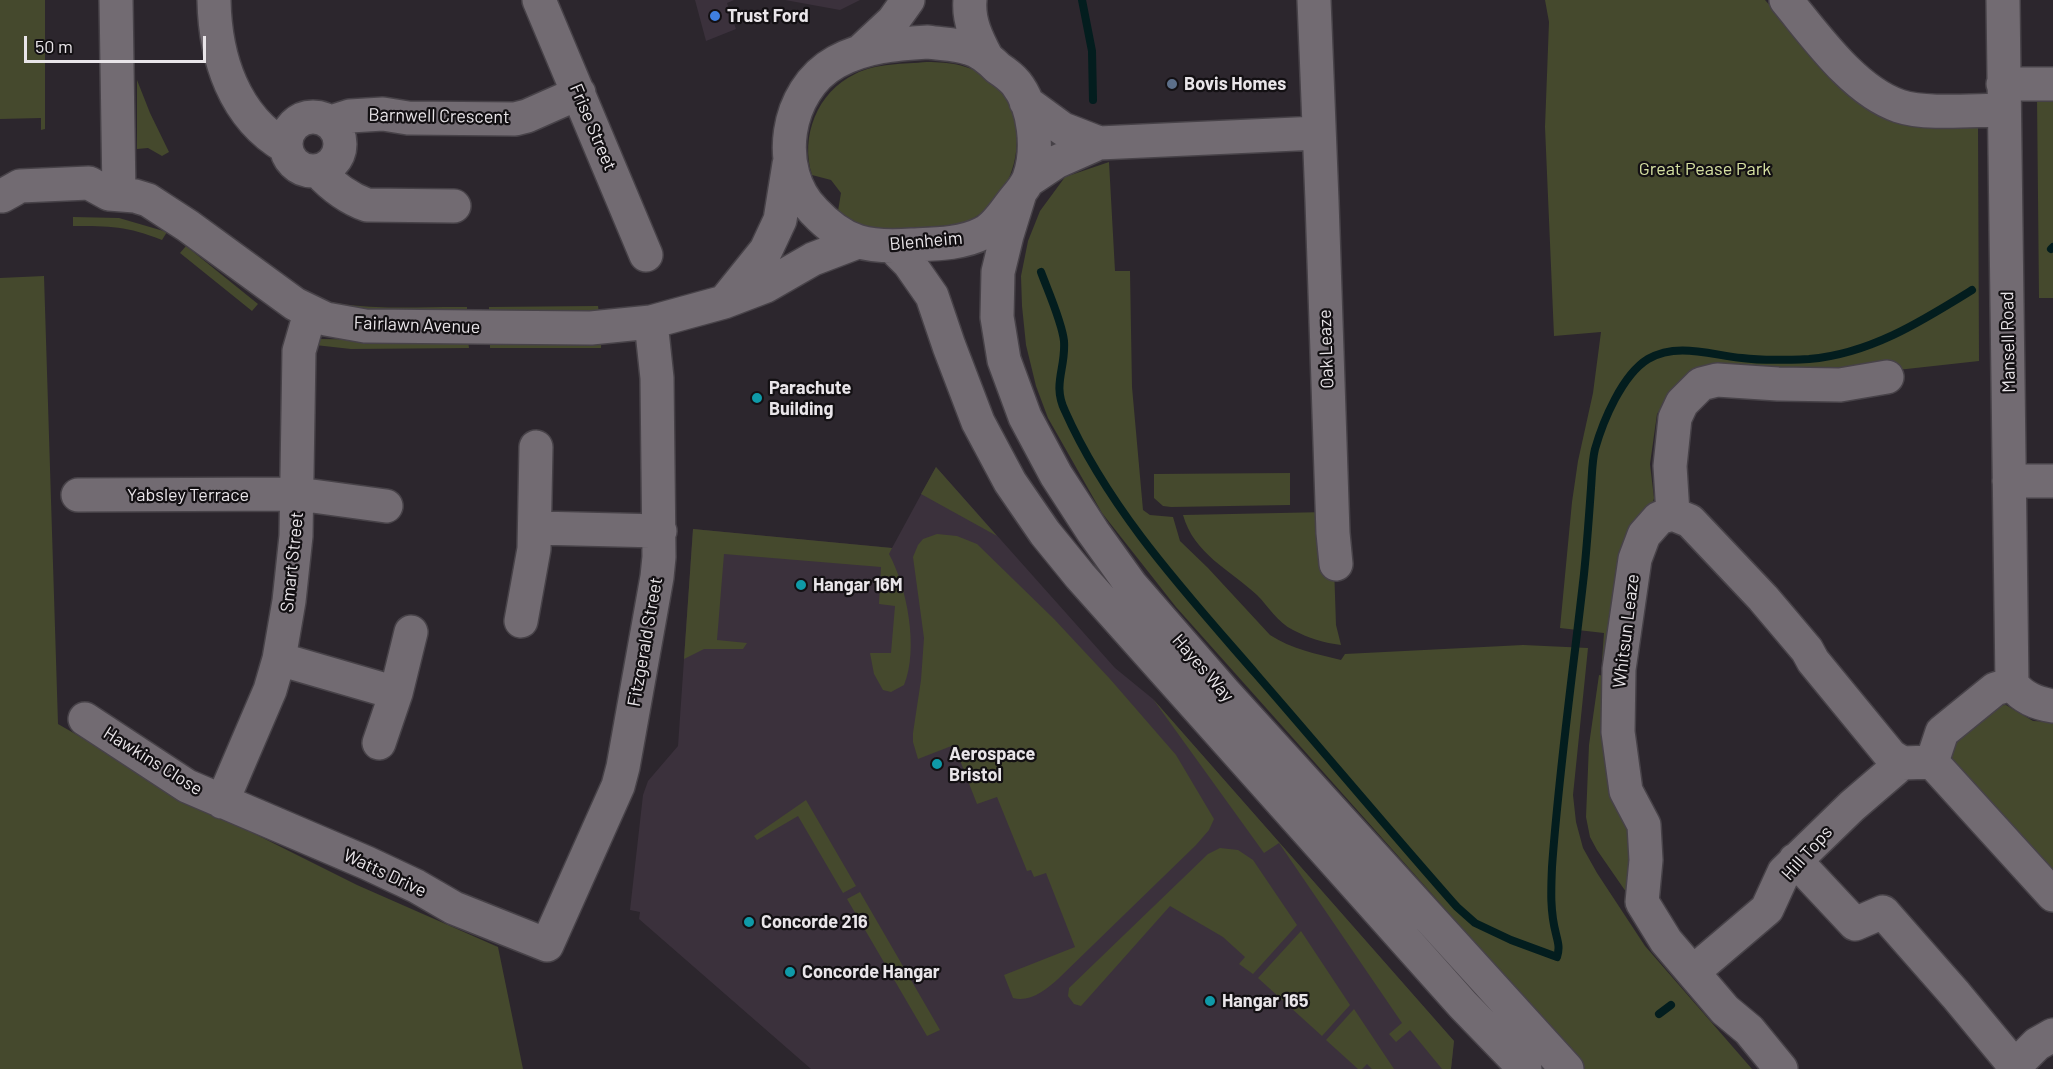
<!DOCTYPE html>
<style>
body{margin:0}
#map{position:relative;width:2053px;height:1069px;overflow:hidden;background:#2c262d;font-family:Barlow,sans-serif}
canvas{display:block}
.scale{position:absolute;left:24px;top:36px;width:182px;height:27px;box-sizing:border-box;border:3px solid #e9e5e9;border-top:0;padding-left:8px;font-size:18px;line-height:21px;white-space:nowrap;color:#e9e5e9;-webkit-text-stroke:4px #131013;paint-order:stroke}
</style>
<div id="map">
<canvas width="2053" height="1069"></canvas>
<div class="scale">50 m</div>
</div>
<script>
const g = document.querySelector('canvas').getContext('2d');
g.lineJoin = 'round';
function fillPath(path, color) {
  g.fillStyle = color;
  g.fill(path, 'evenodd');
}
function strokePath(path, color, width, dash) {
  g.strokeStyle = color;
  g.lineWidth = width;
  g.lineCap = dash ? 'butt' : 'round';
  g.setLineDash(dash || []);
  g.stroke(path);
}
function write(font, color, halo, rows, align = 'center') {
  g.font = font + ' Barlow,sans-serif';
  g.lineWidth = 4.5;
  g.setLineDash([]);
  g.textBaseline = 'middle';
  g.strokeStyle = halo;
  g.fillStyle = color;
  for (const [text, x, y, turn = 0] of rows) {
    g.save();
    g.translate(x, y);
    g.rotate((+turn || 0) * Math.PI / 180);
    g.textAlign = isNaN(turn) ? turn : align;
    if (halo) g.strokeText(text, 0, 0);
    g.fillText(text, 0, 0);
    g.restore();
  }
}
const built = new Path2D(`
 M 695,0 L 734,0 L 727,3 L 736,29 L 706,41 Z
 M 785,0 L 860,0 L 840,10 Z
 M 936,467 L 1115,668 L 1153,699 L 1454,1041 L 1451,1069 L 811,1069 L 639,919 L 640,912 L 630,910 L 643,795 L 648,781 L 678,746 L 693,529 L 892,548 Z`);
const green = new Path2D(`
 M 0,0 L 45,0 L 45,129 L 41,130 L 41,118 L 0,119 Z
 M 1545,0 L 1765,0 L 1832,74 L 1978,125 L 1979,361 L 1670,395 L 1657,414 L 1650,464 L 1654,498 L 1612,661 L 1602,660 L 1604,633 L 1560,628 L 1572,502 L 1578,461 L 1593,393 L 1601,332 L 1554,336 L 1545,127 L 1549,22 Z
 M 927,62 C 950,62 973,65 991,81 C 1036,119 1019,202 965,222 C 953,226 937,226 924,227 C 906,229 883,233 865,228 C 856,225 846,216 838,211 L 841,193 L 831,180 L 812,175 C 800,137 817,92 855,74 C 876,63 904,64 927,62 Z
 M 137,80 L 150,113 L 169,152 L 162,156 L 148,148 L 137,149 Z
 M 2037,97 L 2053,97 L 2053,298 L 2039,298 Z
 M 1109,162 L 1115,271 L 1130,271 L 1132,387 L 1143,510 L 1150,515 L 1173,517 L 1180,541 L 1208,568 L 1270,635 C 1291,649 1317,654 1341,660 L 1345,654 L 1523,645 L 1588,648 L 1573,795 L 1576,822 L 1583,848 L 1597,873 L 1645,946 L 1752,1069 L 1585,1069 L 1432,894 L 1176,607 L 1102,513 L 1048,418 L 1036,386 L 1026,345 L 1022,306 L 1021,276 L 1028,241 L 1040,211 L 1065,177 Z
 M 73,217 L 119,218 L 167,232 L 162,240 C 127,226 110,226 73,226 Z
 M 209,221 C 236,242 277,282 308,295 C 350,313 421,306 467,307 L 467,313 L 365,313 L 314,303 L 201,227 Z
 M 186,246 L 258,304 L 252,311 L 180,253 Z
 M 44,276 L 58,724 L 211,812 L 357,885 L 498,947 L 523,1069 L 0,1069 L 0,278 Z
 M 598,306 L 599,313 L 489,313 L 489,307 Z
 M 318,339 L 468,341 L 469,348 L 351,349 L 306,344 Z
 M 490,339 L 601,340 L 601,348 L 490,348 Z
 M 936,467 L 997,536 L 921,494 Z
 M 1290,473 L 1290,505 L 1171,507 L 1163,506 L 1154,498 L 1154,474 Z
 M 1328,512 L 1334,566 L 1336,625 L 1341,645 C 1324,643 1308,638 1293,630 C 1277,622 1269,607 1257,595 C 1229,569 1194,554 1183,515 Z
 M 693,529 L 892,548 L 889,554 C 907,587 919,649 904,685 L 891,692 L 883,690 L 874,674 L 870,653 L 891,653 L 895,606 L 879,604 L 881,567 L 724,554 L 717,640 L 747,643 L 743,649 L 704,649 L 684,659 Z
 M 937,534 L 957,536 L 977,544 L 1054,619 L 1110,679 L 1176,755 L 1214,819 L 1209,830 L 1196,845 L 1058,979 C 1046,990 1029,1003 1013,998 L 1004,975 L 1075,947 L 1046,873 L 1034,877 L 1031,870 L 1027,871 L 997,797 L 977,804 L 954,745 L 918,759 L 913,742 L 913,733 L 921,680 L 924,638 L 913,557 L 918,545 L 923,539 Z
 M 1599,675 L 1613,678 L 1629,812 L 1633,902 L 1597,850 L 1590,837 L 1586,817 L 1589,745 Z
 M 1153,699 L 1454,1041 L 1451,1069 L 1442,1069 L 1410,1030 L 1396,1042 L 1389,1034 L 1402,1023 L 1279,843 L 1264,853 Z
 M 2006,705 L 2033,721 L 2053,722 L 2053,880 L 1948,760 L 1948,742 L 1992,706 Z
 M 806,800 L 856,886 L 843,893 L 798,816 L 757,840 L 754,836 Z
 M 1220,848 L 1238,850 L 1253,860 L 1297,925 L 1253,974 L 1239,964 L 1245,957 L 1223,937 L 1170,906 L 1081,1006 L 1074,1004 L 1068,996 L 1069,988 L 1208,854 Z
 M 860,892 L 940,1030 L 927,1036 L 847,899 Z
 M 1301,931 L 1350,1005 L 1322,1036 L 1258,978 Z
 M 1354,1009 L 1394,1069 L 1372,1069 L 1367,1064 L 1362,1069 L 1358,1069 L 1326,1040 Z`);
const stream = new Path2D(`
 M 1082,0 L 1092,51 L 1093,100
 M 2051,249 L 2053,247
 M 1041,272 C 1048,291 1062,322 1064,341 C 1066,369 1052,384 1065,411 C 1109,510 1185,592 1256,674 C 1323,751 1389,830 1457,907 L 1475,923 L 1511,940 L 1557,957 C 1560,948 1558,942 1556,934 C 1550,911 1551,890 1552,867 C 1559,769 1573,672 1584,574 C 1587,545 1589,516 1591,488 C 1592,475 1592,461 1595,449 C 1603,421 1622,375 1648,359 C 1677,342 1711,355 1742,358 C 1763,361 1788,360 1809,359 C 1870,354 1922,321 1972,290
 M 1659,1014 L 1671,1005`);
const minor = new Path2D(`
 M 116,0 L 119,194
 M 214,0 C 215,58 234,117 286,147
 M 539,0 L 646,255
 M 970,0 C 968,21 977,39 987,58
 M 1314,0 L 1322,201 L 1333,533 L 1336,564
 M 1786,0 C 1815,35 1854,91 1899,106 C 1926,115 1974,110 2004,110
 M 928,42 C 941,44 956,44 968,48 C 980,51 990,60 998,68 C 1004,72 1011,77 1016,83 C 1035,107 1039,150 1029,178 C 1026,186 1019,194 1014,200 C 1005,211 996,227 983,233 C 962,244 935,244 912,245 C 868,248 845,244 814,211 C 773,170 785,90 836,62 C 865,46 896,44 928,42 Z
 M 862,50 L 893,21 L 908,0
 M 2003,84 L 2053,84
 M 1026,102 L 1063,129 L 1099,143
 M286 144a27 27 0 1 1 54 0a27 27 0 1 1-54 0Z
 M 331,122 L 350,116 L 383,114 L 408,118 L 515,119 L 527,116 L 579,93
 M 318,171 C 332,186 347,198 367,205 L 454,206
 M 1029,180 L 1056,162 L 1099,143 L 1318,133
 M 1020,193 L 1007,235 L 998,272 L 997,317 L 1004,360 L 1025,417 L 1056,475 L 1093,532 L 1131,585 L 1224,692 L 1567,1069
 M 2,196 L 20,186 L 89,183 L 109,194 L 135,196 L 148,200 L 188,226 L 295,304 L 326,319 L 365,326 L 591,328 L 651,322 L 724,302 L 766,286 L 813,259 L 855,243
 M 893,247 L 909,263 L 932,296 L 949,346 L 978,422 L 1010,482 L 1045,533 L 1080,576 L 1463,1005 L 1525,1069
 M 725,301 L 766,250 L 780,220 L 789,164
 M 2009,481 L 2053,481
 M 78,495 L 298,494 L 386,506
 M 1673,514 L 1670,466 L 1675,418 L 1682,403 L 1701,384 L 1717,380 L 1778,384 L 1840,385 L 1887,377
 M 536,528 L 660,531
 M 521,621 L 534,549 L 536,447
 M 279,659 L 396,693
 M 2012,684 C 2023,698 2036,703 2053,706
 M 85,719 L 187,786 L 367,863 L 416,886 L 454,908 L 547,945 L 618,786 L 623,767 L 657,577 L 659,557 L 657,378 L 651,322
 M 379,743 L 396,693 L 411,632
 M 1932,762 L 2053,895
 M 1902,763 L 1932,762 L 1942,732 L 1995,689 L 2012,684 L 2003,0
 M 222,802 L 270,690 L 279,659 L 289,601 L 296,536 L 299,351 L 310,313
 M 1795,860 L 1855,924 L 1883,912 L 1956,995 L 2014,1065
 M 1693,972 L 1767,909 L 1784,872 L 1852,806 L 1902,763
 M 1781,1069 L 1749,1030 L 1725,1010 L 1666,941 L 1642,902 L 1646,860 L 1644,825 L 1626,791 L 1618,732 L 1619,669 L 1635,559 L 1644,535 L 1659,518 L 1673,514 L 1690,521 L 1763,598 L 1807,650 L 1813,661 L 1891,756 L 1902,763
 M 2012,1069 L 2037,1044 L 2053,1035`);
const markers = [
 [715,16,6,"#3f7fe0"],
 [1172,84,6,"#5c6f8a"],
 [757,398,6,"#0f9aa8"],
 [801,585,6,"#0f9aa8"],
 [937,764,6,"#0f9aa8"],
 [749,922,6,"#0f9aa8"],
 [790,972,6,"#0f9aa8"],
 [1210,1001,6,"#0f9aa8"]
];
const poiNames = [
 ["Trust Ford",727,16],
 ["Bovis Homes",1184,84],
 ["Parachute",769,388],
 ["Building",769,409],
 ["Hangar 16M",813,585],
 ["Aerospace",949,754],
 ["Bristol",949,775],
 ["Concorde 216",761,922],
 ["Concorde Hangar",802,972],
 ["Hangar 165",1222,1001]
];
const streetNames = [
 ["Barnwell Crescent",439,116,1],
 ["Frise Street",593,127,67],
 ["Blenheim",926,241,-5],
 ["Fairlawn Avenue",417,325,2],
 ["Mansell Road",2008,342,-91],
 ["Oak Leaze",1326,349,-92],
 ["Yabsley Terrace",188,495],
 ["Smart Street",292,562,-84],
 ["Whitsun Leaze",1626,631,-83],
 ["Fitzgerald Street",645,642,-80],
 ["Hayes Way",1203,668,49],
 ["Hawkins Close",153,761,32],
 ["Hill Tops",1807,853,-48],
 ["Watts Drive",385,873,25]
];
const parkNames = [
 ["Great Pease Park",1705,169]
];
fillPath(built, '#3b313c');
fillPath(green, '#45492d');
strokePath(stream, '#031d1e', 8);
strokePath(minor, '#474248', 36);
strokePath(minor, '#726b72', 33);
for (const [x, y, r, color] of markers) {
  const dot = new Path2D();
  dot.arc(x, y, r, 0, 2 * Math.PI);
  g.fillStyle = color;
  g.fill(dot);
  strokePath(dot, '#131013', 2);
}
write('bold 18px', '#e9e5e9', '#131013', poiNames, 'left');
write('18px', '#e9e5e9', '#131013', streetNames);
write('18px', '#d6e1a2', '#131013', parkNames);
</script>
